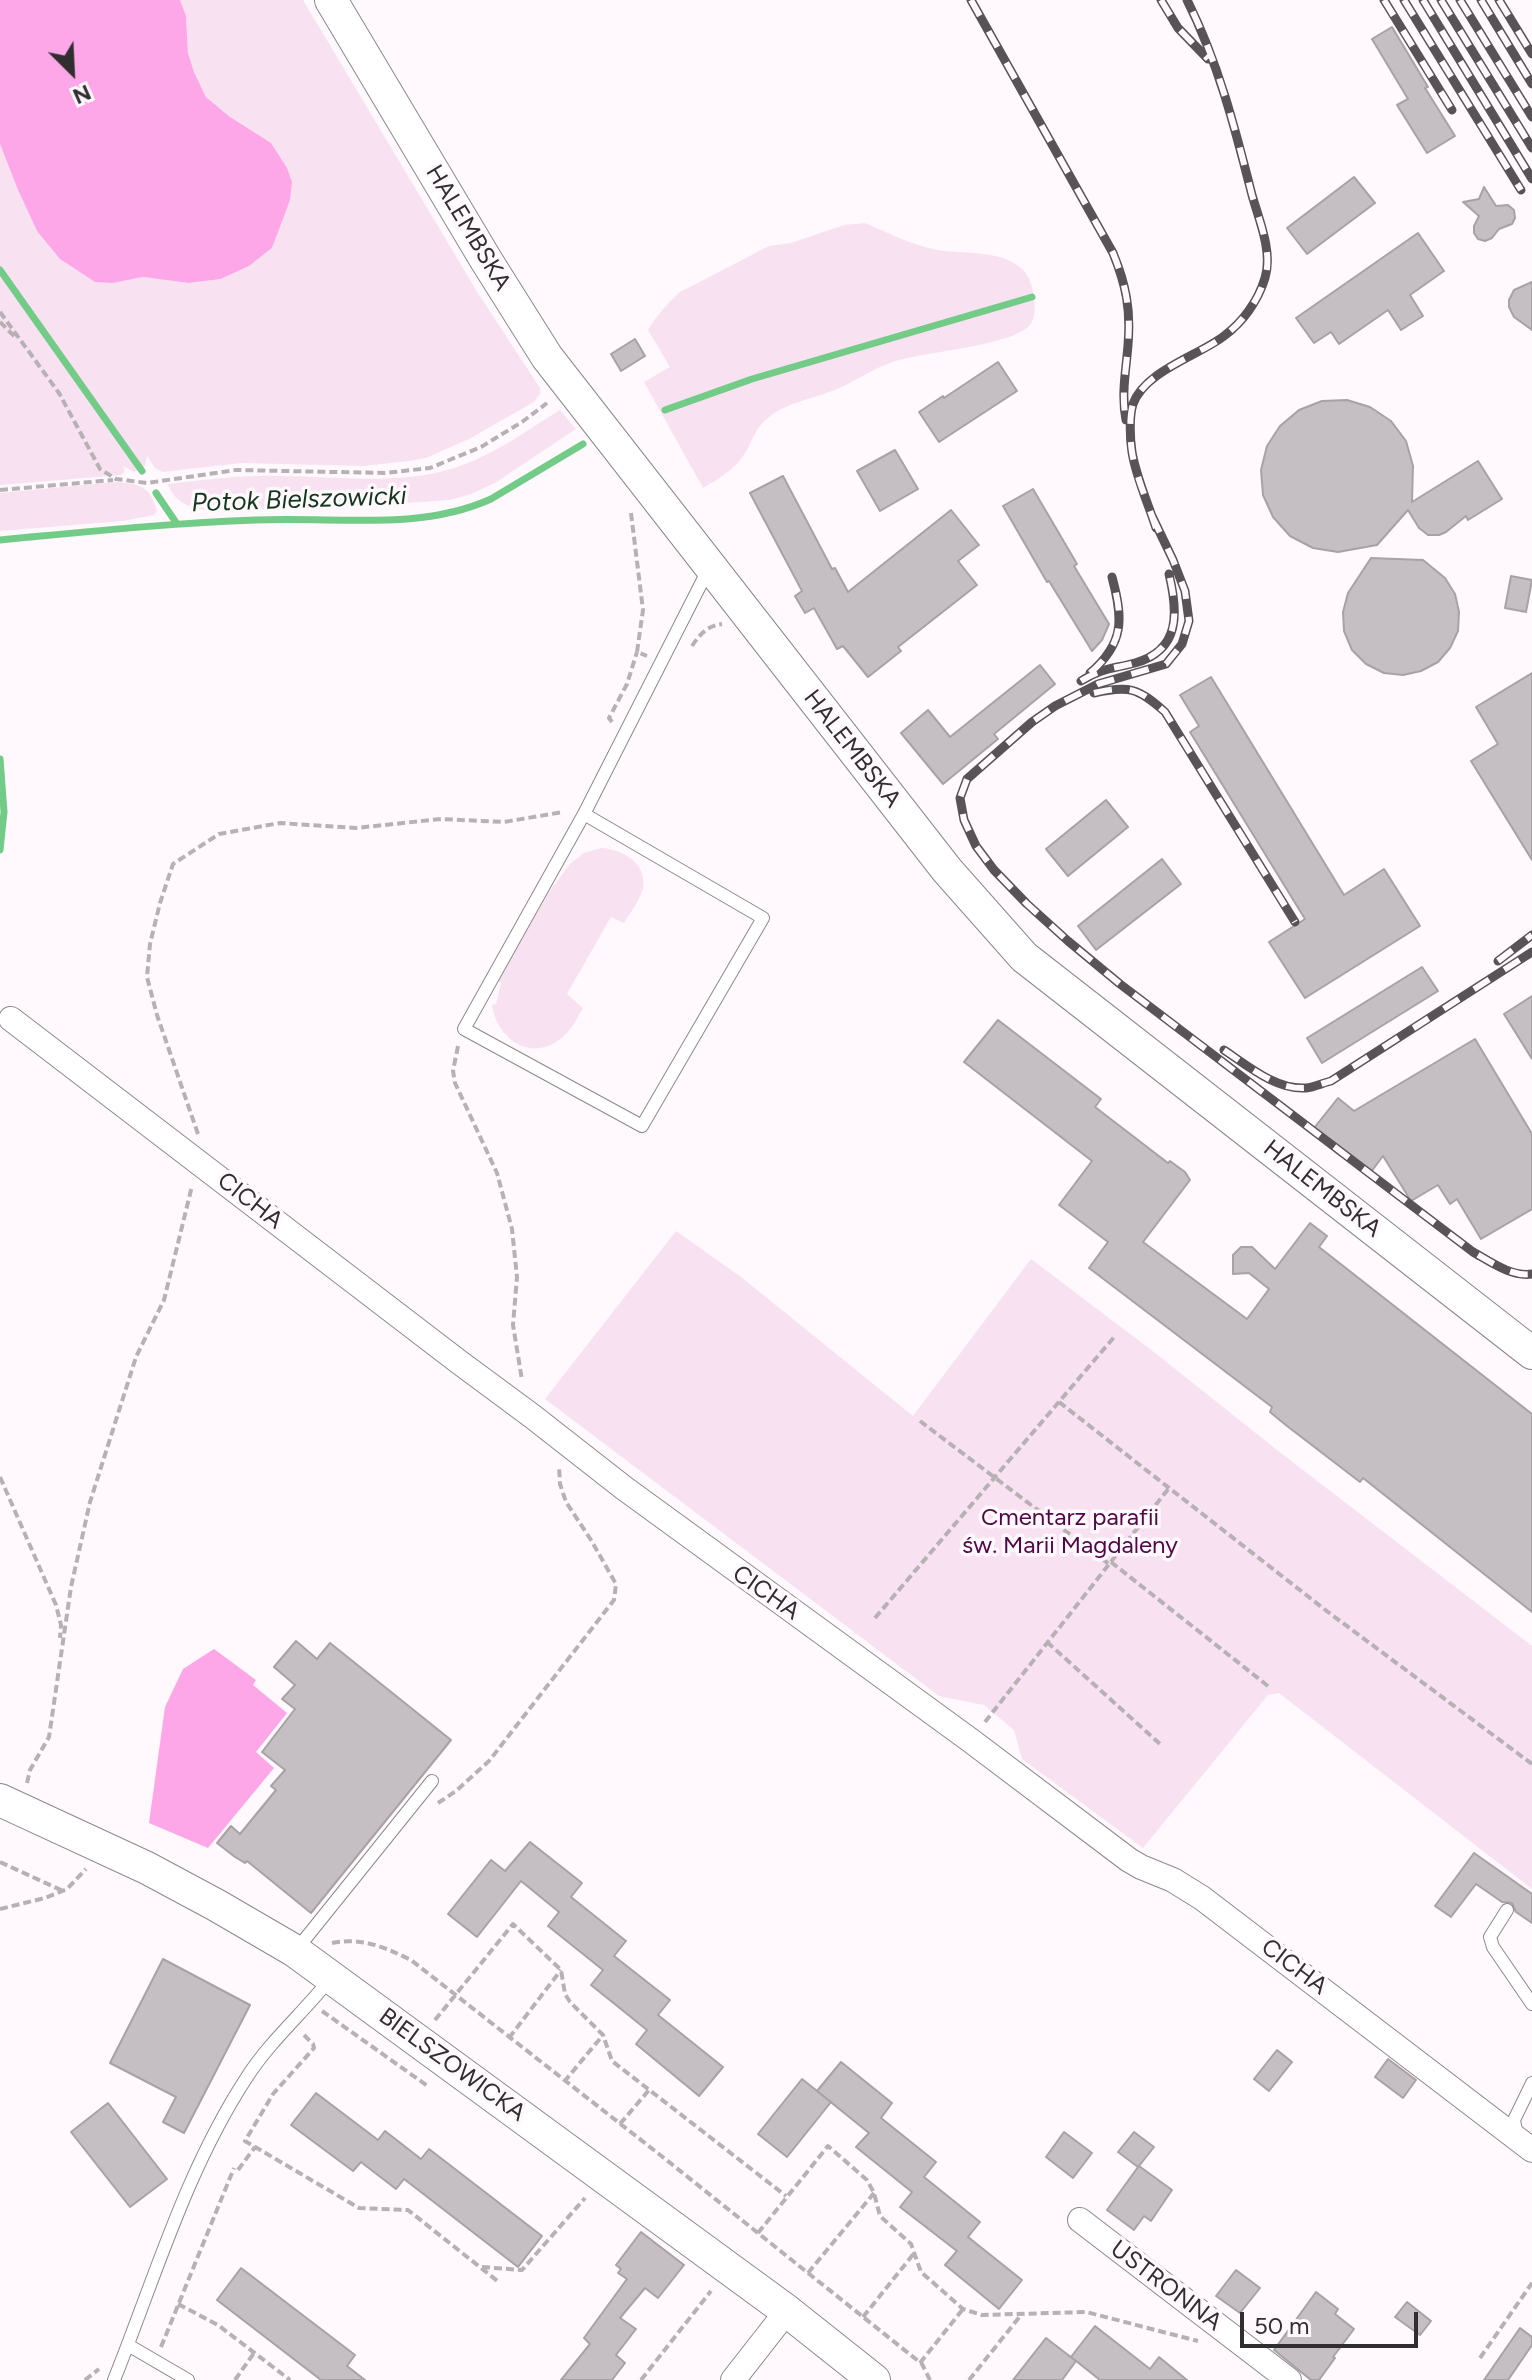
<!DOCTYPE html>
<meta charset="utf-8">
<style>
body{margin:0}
#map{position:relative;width:1532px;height:2380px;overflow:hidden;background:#fff8fd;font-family:Figtree,sans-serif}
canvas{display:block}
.north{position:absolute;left:32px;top:32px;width:80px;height:80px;-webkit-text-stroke:6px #fff8fd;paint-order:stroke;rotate:156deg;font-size:22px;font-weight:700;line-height:32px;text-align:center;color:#312e30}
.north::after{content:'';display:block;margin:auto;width:28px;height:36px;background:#312e30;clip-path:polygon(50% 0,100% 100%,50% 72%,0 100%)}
.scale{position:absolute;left:1240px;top:2312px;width:178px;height:36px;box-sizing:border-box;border:4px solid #312e30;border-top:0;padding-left:10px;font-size:24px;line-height:28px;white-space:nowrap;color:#312e30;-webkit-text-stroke:6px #fff8fd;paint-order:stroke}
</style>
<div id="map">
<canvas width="1532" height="2380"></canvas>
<div class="north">N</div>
<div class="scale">50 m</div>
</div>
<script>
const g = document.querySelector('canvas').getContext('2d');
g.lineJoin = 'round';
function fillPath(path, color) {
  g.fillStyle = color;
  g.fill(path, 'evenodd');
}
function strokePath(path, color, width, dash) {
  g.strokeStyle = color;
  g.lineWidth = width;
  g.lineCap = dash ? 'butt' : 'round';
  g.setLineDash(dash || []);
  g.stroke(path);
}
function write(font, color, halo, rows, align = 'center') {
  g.font = font + ' Figtree,sans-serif';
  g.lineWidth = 7;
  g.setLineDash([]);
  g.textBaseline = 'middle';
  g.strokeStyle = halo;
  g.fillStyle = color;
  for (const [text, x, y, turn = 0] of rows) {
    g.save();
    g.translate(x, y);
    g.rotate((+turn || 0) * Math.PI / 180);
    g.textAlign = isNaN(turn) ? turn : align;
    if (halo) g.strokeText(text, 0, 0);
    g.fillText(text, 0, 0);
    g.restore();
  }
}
const green = new Path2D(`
 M 180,0 L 303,0 L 476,290 L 540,388 L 540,394 L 534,402 L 469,439 L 426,458 L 410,461 L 363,466 L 241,463 L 163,472 L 155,468 L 147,456 L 145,466 L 134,472 L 123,466 L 125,471 L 121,475 L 0,485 L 0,144 L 18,190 L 37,231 L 113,283 L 143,277 L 190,283 L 221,279 L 249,266 L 272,248 L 281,222 L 230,117 L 206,97 L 194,72 L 188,53 L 186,16 Z
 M 865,223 C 886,232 906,242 928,248 C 957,256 998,247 1022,269 C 1033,278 1040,313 1030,325 C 1010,347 923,351 890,363 C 869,370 851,385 829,392 C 809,400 785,403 768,418 C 755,428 753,440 745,453 C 736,469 718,479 703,488 L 644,382 L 670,367 L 648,330 C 656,316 668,303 680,292 L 769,246 L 791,243 L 844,225 Z
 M 560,410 L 576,429 L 495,483 L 471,494 L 450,500 L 323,509 L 206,510 C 188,507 174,502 168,484 C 205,480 241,475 278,476 C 336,476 397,486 454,468 C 492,456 526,431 560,410 Z
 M 116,482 C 140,484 150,486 157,511 L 154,515 L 123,521 L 0,531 L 0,493 Z
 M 601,848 C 622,849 647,863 643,888 C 640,900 630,913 624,923 L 611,917 L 567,994 L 583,1008 C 576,1021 569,1034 556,1042 C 526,1061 496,1035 492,1005 L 496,1004 L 501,983 L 498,981 L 549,892 L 570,864 L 584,853 Z
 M 676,1231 L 741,1277 L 913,1416 L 1031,1259 L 1154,1352 L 1277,1450 L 1532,1646 L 1532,1889 L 1279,1693 L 1268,1695 L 1143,1848 L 1022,1759 L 1014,1730 L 984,1705 L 939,1696 L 545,1399 Z`);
const forest = new Path2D(`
 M 0,0 L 180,0 L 186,16 L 188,53 L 194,72 L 206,97 L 230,117 L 271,143 L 287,168 L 292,182 L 290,200 L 272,248 L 249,266 L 221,279 L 189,283 L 143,277 L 113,283 L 95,282 L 60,259 L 37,231 L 18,190 L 0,144 Z
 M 214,1649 L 256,1680 L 253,1685 L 287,1713 L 256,1752 L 274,1768 L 208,1848 L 149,1823 L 165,1707 L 183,1669 Z`);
const stream = new Path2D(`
 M 0,270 L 142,471
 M 665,410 L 752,379 L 1032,297
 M 156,493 L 177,524
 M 0,540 C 85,532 170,523 256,520 C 334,516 418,532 491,499 L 583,444
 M 0,759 L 4,812 L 0,850`);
const building = new Path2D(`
 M 1392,27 L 1428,87 L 1425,88 L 1455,136 L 1427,153 L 1397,105 L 1408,99 L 1372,39 Z
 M 1354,177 L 1375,203 L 1307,254 L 1287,228 Z
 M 1484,187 L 1496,206 L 1508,205 L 1514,210 L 1515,218 L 1512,224 L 1499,229 L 1492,238 L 1485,241 L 1478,239 L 1474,233 L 1474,226 L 1479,216 L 1463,202 L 1479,199 Z
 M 1418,233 L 1444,271 L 1410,295 L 1423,316 L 1401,330 L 1388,310 L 1339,344 L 1331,332 L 1314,343 L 1296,318 Z
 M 1532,282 L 1532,330 L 1514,317 L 1509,307 L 1509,300 L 1514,290 Z
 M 635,339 L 645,356 L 621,371 L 611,354 Z
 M 998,362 L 1017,391 L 939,442 L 919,412 L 943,396 L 944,398 Z
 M 1347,400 L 1370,407 L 1391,421 L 1406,441 L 1413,466 L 1412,502 L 1478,461 L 1502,499 L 1468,520 L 1466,516 L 1446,532 L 1439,535 L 1428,535 L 1419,528 L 1408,510 L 1377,545 L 1338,552 L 1313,548 L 1290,536 L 1273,517 L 1263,495 L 1261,470 L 1267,446 L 1280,426 L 1299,410 L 1322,401 Z
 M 895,450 L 918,489 L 880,511 L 857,471 Z
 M 783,476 L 832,569 L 835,568 L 848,592 L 951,510 L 979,545 L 958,561 L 977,585 L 898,647 L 901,651 L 868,677 L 843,646 L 837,649 L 814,608 L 805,613 L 795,596 L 802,591 L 750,493 Z
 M 1033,489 L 1077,564 L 1074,566 L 1109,624 L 1102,640 L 1092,651 L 1049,581 L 1047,582 L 1003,506 Z
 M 1371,558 L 1423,560 L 1445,578 L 1455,594 L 1459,612 L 1458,631 L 1450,648 L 1438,662 L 1421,671 L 1403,675 L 1384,673 L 1366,664 L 1352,650 L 1344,631 L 1343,612 L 1348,593 Z
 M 1511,576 L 1532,580 L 1526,612 L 1505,608 Z
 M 1040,665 L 1055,684 L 994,734 L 998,739 L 943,784 L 901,733 L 928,710 L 950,737 Z
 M 1532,673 L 1532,860 L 1471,761 L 1498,744 L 1476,707 Z
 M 1211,677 L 1344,895 L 1384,869 L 1420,926 L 1305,998 L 1269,942 L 1305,919 L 1190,732 L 1199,726 L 1180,695 Z
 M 1106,800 L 1128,827 L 1068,876 L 1046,849 Z
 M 1162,859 L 1181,884 L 1096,950 L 1078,926 Z
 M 1422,967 L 1438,991 L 1322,1063 L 1307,1038 Z
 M 1532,996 L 1532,1059 L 1504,1014 Z
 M 998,1020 L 1101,1099 L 1095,1107 L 1168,1163 L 1170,1161 L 1185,1172 L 1190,1180 L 1143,1242 L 1247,1319 L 1269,1289 L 1249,1273 L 1233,1274 L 1233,1255 L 1241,1247 L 1252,1247 L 1275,1269 L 1310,1223 L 1327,1236 L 1319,1247 L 1532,1414 L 1532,1612 L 1363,1478 L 1360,1482 L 1287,1426 L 1270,1412 L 1272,1407 L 1089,1268 L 1108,1242 L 1059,1205 L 1092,1161 L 964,1062 Z
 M 1475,1039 L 1532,1134 L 1532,1209 L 1481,1239 L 1457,1199 L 1450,1204 L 1438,1185 L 1411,1201 L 1383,1156 L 1371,1172 L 1314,1128 L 1338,1098 L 1354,1111 Z
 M 296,1641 L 317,1659 L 330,1643 L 451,1740 L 311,1913 L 247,1861 L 245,1863 L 235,1857 L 217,1843 L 231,1826 L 240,1834 L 276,1790 L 271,1786 L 285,1770 L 262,1752 L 295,1709 L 282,1699 L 295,1685 L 274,1667 Z
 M 530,1842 L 582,1883 L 571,1897 L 626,1941 L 614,1956 L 670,2000 L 658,2015 L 723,2067 L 699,2096 L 636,2044 L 647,2030 L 591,1985 L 603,1970 L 548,1926 L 559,1912 L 521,1881 L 477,1937 L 448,1914 L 491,1860 L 505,1871 Z
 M 1474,1853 L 1532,1894 L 1532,1923 L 1516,1912 L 1512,1903 L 1502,1902 L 1476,1884 L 1451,1917 L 1435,1906 Z
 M 163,1959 L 250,2005 L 184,2133 L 163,2122 L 176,2097 L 110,2063 Z
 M 1277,2050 L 1292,2062 L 1269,2091 L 1254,2079 Z
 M 1388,2059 L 1416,2080 L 1403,2098 L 1375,2077 Z
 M 841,2062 L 892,2103 L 881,2118 L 936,2162 L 924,2177 L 980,2222 L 968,2237 L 1022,2280 L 999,2309 L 945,2265 L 957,2251 L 900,2207 L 912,2192 L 856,2147 L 869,2133 L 817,2091 Z
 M 802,2079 L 831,2102 L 787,2157 L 758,2134 Z
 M 316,2093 L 378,2140 L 385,2131 L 421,2159 L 429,2149 L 542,2236 L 518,2267 L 404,2179 L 396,2189 L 361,2162 L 353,2171 L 291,2125 Z
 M 108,2103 L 167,2179 L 130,2207 L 71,2132 Z
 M 1064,2132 L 1092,2153 L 1073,2178 L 1046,2157 Z
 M 1134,2132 L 1154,2147 L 1139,2166 L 1172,2190 L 1151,2221 L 1144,2216 L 1134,2230 L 1107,2210 L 1138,2167 L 1118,2152 Z
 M 641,2232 L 684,2265 L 658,2298 L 645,2288 L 620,2318 L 636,2329 L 616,2355 L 625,2363 L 612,2380 L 561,2380 L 590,2344 L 584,2338 L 627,2279 L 618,2273 L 621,2269 L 616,2265 Z
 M 241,2268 L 355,2355 L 347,2366 L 365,2380 L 321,2380 L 217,2300 Z
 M 1236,2270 L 1260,2288 L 1240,2313 L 1216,2296 Z
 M 1316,2292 L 1338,2309 L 1335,2314 L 1354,2329 L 1333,2357 L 1335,2358 L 1319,2380 L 1311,2380 L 1274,2350 Z
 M 1407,2302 L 1431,2321 L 1420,2335 L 1395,2317 Z
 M 1095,2326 L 1150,2369 L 1159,2357 L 1187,2380 L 1100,2380 L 1071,2357 Z
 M 1520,2328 L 1532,2337 L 1532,2345 L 1508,2380 L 1484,2380 Z
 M 1046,2338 L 1076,2361 L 1062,2380 L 1013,2380 Z`);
const path = new Path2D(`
 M 0,312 L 59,393 L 100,469 L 116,479 L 147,483 L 236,470 L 385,473 L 430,468 L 481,447 L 522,422 L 547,403
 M 0,322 L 15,337
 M 0,490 L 113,480
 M 631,513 L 643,610 L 637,652 L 647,656
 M 692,646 C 700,634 707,626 722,624
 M 612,722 L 609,718 L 627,684 L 637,652
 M 458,1046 L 453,1071 L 455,1083 L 497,1173 L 512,1229 L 517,1277 L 513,1325 L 522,1380
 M 198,1134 L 157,1015 L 147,977 L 150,944 L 160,903 L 173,864 L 219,834 L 280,823 L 356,828 L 441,819 L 504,822 L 563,812
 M 1059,1402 L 1328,1612 L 1532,1764
 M 920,1421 L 1109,1564
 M 0,1477 L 56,1605 L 61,1625 L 60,1638
 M 1111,1562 L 1268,1686
 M 875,1618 L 1115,1336
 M 1047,1642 L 1160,1744
 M 985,1722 L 1169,1488
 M 27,1783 L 30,1770 L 49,1737 L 71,1587 L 90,1502 L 136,1357 L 164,1300 L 192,1186
 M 438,1803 L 456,1791 L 489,1761 L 614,1600 L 616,1584 L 591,1540 L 566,1502 L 560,1484 L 559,1466
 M 0,1862 L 63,1891
 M 0,1909 L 45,1898 L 67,1889 L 86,1869
 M 332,1943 C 362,1937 384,1947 411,1960 L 664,2158 L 922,2364 L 930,2380
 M 322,2011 L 429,2087
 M 435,2020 L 513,1924 L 561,1970 L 565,1994 L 570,2002 L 603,2035 L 612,2061 L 786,2196
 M 304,2035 L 313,2044 L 314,2048 L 273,2094 L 245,2141 L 359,2208 L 408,2210 L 500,2283
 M 509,2038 L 561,1970
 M 564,2082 L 603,2035
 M 620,2124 L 649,2090
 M 238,2170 L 255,2147
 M 758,2233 L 828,2146 L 867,2180 L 874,2193 L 880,2216 L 911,2244 L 921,2272 L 963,2309 L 982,2315 L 1086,2312 L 1198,2341
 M 482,2267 L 522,2270 L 585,2198
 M 808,2273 L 874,2193
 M 178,2304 L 218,2325 L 290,2380
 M 863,2317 L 915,2252
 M 161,2347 L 234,2168
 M 1480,2358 L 1532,2283
 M 920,2363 L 963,2309
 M 85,2380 L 99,2369
 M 235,2380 L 254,2353
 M 641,2380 L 711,2291
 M 969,2380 L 1021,2315`);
const service = new Path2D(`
 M 584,814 L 763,918 L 642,1126 L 464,1029 L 584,814 L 709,568
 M 1507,1910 L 1490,1937 L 1493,1947 L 1532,2004
 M 297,1949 L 432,1781
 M 1517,2136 L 1514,2120 L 1532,2083
 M 128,2345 L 188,2380
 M 114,2380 C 155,2278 186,2170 247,2077 C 270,2041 304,2012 330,1979`);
const minor = new Path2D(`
 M 11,1019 L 459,1362 L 532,1416 L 624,1488 L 970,1740 L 1129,1860 L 1141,1867 L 1173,1880 L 1202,1898 L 1532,2150
 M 1080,2220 L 1289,2380
 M 733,2380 L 787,2311`);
const tertiary = new Path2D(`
 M 331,0 L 486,260 L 547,357 L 947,870 L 1024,957 L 1532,1353
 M 0,1800 L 147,1868 L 216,1905 L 295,1951 L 787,2311 L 874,2380`);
const rail = new Path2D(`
 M 971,0 L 1113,253 C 1126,285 1131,309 1128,345 C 1126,371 1121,394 1126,420
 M 1161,0 L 1178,28 L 1208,59
 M 1384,0 L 1452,110
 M 1404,0 L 1521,190
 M 1423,0 L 1532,179
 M 1441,0 L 1532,148
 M 1460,0 L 1532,117
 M 1481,0 L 1532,84
 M 1499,0 L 1532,54
 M 1152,516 L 1173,560 L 1185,591 L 1189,621 L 1182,644 L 1166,664 L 1098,684 L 1055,706 L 1032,722 L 967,779 L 960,798 L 964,820 L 976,846 L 994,870 L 1027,904 L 1068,941 L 1120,984 L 1473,1252 C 1491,1262 1511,1277 1532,1274
 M 1156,528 C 1148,503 1136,477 1132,452 C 1130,439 1129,417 1133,404 C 1145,371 1198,356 1224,336 C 1243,322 1258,301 1265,278 C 1273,252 1259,220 1252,195 C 1235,128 1218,62 1187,0
 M 1090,673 C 1125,643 1123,618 1112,577
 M 1081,681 C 1102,668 1112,669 1135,663 C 1181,650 1178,612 1169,574
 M 1094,693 C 1129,685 1138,688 1165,712 L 1295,922
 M 1498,961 L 1532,935
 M 1224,1050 C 1248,1066 1276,1090 1306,1088 C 1314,1087 1323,1083 1331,1081 L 1532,952`);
const streetNames = [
 ["HALEMBSKA",468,228,59],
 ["HALEMBSKA",852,749,52],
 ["HALEMBSKA",1322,1189,38],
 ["CICHA",250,1201,38],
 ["CICHA",766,1593,35],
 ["CICHA",1294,1967,37],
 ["BIELSZOWICKA",452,2065,36],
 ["USTRONNA",1166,2286,37]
];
const parkNames = [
 ["Cmentarz parafii",1070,1518],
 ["św. Marii Magdaleny",1070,1546]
];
const waterNames = [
 ["Potok Bielszowicki",299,500,-2]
];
fillPath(green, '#f8e2f2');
fillPath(forest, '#fda7e9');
strokePath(stream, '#73cb88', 7);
fillPath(building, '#c5bec3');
strokePath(building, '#a8a2a7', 2);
strokePath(service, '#8e888c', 14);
strokePath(minor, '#8e888c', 26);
strokePath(tertiary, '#8e888c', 34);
strokePath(path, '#b7b1b5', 4, [8, 4]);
strokePath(service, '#fff', 12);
strokePath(minor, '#fff', 24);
strokePath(tertiary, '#fff', 32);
strokePath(rail, '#575356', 9);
strokePath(rail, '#fff8fd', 6, [18]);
write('24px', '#312e30', '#fff8fd', streetNames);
write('24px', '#520647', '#fff8fd', parkNames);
write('italic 26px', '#12371c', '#fff8fd', waterNames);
</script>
